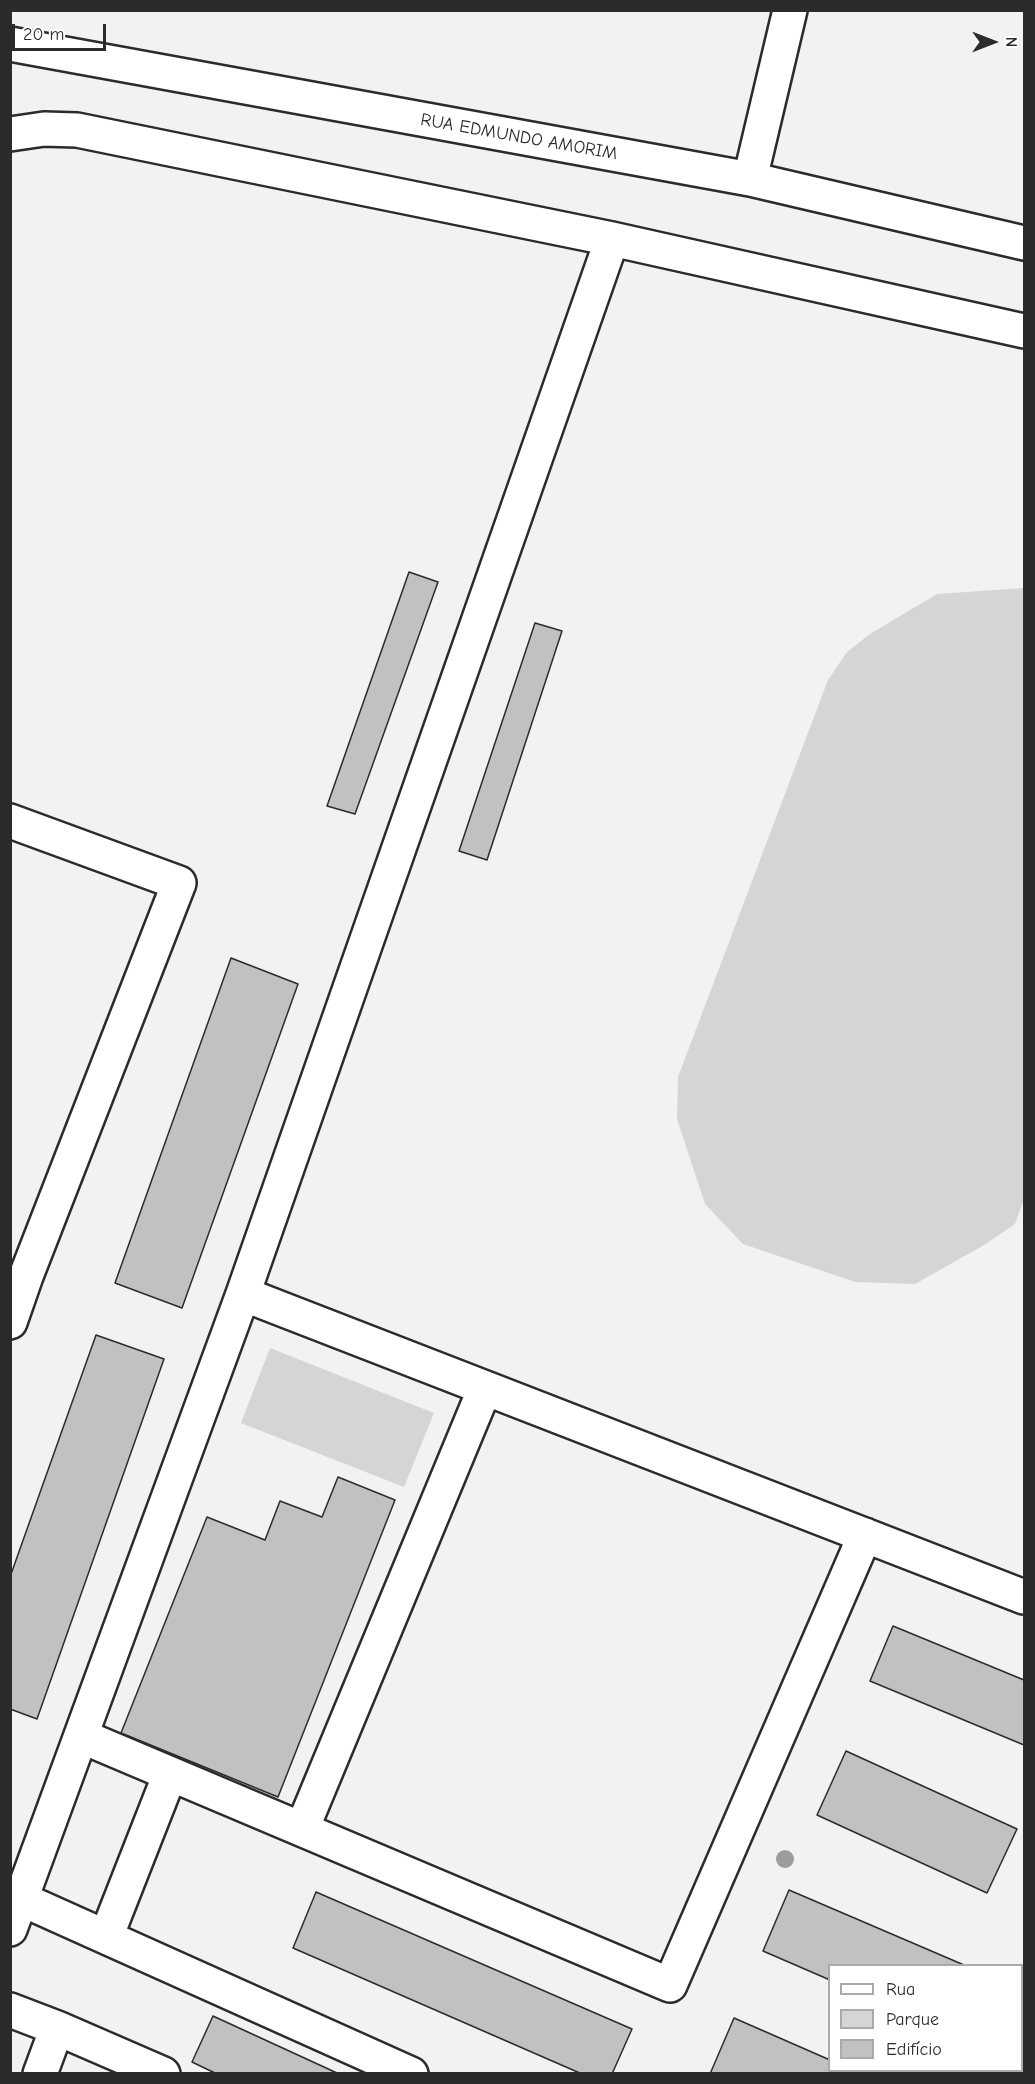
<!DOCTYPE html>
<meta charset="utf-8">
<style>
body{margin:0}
#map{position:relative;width:1035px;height:2084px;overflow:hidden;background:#f2f2f2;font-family:"Comic Neue",sans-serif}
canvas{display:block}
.frame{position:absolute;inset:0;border:12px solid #2b2b2b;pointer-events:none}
.legend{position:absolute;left:828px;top:1964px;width:195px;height:108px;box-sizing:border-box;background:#fff;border:2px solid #aaa;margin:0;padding:8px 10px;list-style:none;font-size:18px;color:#2b2b2b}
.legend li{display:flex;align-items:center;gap:12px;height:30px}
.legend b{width:30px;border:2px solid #aaa}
.north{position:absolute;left:963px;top:12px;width:60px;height:60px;-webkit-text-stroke:4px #fff;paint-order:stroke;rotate:90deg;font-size:16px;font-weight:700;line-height:24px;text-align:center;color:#2b2b2b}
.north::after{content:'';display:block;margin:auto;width:21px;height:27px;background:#2b2b2b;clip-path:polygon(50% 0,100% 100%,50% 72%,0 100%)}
.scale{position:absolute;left:12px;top:24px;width:94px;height:27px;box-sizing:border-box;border:3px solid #2b2b2b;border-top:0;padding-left:8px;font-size:18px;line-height:21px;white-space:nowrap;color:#2b2b2b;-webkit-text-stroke:4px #fff;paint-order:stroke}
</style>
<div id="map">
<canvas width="1035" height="2084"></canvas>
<div class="frame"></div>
<ul class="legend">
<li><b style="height:8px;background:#fff"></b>Rua</li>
<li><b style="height:16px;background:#d5d5d5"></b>Parque</li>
<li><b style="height:16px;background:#c1c1c1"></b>Edifício</li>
</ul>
<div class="north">N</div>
<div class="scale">20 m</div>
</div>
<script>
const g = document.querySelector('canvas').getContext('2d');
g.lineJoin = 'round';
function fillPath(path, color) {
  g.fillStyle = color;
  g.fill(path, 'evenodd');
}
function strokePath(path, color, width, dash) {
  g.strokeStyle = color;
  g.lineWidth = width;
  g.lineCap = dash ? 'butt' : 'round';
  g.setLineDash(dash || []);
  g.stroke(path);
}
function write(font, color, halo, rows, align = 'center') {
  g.font = font + ' "Comic Neue",sans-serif';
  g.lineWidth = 5;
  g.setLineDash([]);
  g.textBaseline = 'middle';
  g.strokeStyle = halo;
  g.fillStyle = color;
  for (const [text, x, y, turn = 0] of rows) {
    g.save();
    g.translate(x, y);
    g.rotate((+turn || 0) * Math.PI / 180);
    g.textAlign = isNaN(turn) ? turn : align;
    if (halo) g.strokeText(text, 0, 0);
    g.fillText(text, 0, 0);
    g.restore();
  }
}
const green = new Path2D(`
 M 1024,588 L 1024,1199 L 1015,1224 L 984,1245 L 915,1284 L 855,1282 L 743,1244 L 705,1204 L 677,1119 L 678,1077 L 828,680 L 847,652 L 870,634 L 937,594 Z
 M 270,1348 L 434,1413 L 404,1487 L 241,1423 Z`);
const building = new Path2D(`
 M 409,572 L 438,582 L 355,814 L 327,806 Z
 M 535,623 L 562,631 L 487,860 L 459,851 Z
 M 231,958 L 298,984 L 182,1308 L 115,1283 Z
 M 96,1335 L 164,1359 L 37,1719 L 10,1709 L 10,1577 Z
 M 338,1477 L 395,1500 L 278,1797 L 121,1733 L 207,1517 L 265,1540 L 280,1501 L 322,1517 Z
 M 893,1626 L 1024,1680 L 1024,1745 L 870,1681 Z
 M 846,1751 L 1017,1829 L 987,1893 L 817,1815 Z
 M 789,1890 L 964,1965 L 963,1966 L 830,1966 L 830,1980 L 763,1951 Z
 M 316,1892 L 632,2029 L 612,2074 L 582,2074 L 293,1948 Z
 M 213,2016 L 337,2073 L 337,2074 L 217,2074 L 192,2062 Z
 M 734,2018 L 830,2060 L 830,2070 L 854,2070 L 861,2074 L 710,2074 Z`);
const minor = new Path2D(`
 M 10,44 L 750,179 L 1024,243
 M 10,134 L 44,129 L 77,130 L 612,239 L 1024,331
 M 750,179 L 790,10
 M 10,821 L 179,883 L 26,1276 L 10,1322
 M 243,1294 L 1024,1597
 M 81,1736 L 670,1985 L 865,1535
 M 302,1829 L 485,1388
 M 10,1894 L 411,2074
 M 10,1929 L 243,1294 L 612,239
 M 106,1937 L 170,1774
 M 10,2010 L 57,2028 L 40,2074
 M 1022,2021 L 1024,2016
 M 57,2028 L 163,2074
 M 991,2074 L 993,2070`);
const trees = [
 [785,1859]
];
const streetNames = [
 ["RUA EDMUNDO AMORIM",519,137,10]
];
fillPath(green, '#d5d5d5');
fillPath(building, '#c1c1c1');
strokePath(building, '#2b2b2b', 1.5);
strokePath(minor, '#2b2b2b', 38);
strokePath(minor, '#fff', 33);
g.fillStyle = '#9c9c9c';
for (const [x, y] of trees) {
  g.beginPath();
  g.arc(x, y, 9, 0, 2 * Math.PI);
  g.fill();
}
write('18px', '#2b2b2b', '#fff', streetNames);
</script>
